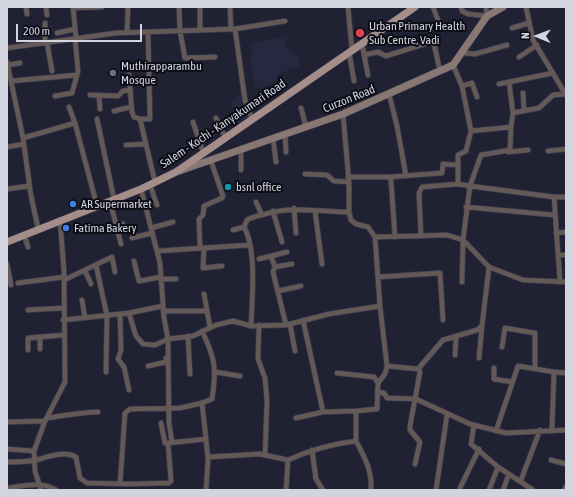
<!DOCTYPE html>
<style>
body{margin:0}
#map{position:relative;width:573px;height:497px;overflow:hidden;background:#202133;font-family:"Asap Condensed",sans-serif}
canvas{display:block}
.frame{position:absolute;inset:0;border:8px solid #d2d4e0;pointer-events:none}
.north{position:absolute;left:517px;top:16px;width:40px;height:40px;-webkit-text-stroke:3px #0b0c14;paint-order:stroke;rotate:271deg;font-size:11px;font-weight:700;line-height:16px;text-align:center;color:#d2d4e0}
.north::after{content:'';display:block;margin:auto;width:14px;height:18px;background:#d2d4e0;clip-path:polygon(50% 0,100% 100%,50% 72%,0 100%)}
.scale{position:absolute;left:16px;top:24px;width:126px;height:18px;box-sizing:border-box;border:2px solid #d2d4e0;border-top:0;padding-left:5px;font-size:12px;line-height:14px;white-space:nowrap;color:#d2d4e0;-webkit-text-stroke:3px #0b0c14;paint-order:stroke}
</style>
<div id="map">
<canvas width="573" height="497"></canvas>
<div class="frame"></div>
<div class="north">N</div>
<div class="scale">200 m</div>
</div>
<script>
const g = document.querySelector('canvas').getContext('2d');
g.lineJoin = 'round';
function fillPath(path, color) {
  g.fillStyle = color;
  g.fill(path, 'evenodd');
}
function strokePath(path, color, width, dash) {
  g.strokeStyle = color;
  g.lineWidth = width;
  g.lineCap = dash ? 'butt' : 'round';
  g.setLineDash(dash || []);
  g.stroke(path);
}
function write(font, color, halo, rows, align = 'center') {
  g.font = font + ' "Asap Condensed",sans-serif';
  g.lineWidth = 4;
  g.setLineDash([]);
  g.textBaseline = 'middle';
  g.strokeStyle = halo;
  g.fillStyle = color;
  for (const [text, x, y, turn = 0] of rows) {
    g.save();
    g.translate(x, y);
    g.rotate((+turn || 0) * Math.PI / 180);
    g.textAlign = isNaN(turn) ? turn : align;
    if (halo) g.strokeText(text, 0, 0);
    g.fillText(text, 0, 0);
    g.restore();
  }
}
const built = new Path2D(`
 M 289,36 L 285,42 L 287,50 L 299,56 L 299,66 L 280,73 L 275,81 L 264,87 L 256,88 L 250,61 L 252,54 L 249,44 Z
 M 243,92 L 250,118 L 238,125 L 230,101 Z`);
const minor = new Path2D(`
 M 26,7 L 27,14
 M 46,7 L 47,15
 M 73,7 L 76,38
 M 179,7 L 180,31 L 185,58 L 215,57
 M 230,7 L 231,28
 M 348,7 L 352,50
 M 433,7 L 438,20
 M 461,7 L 462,11 L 468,14 L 487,16 L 486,7
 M 526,7 L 533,40 L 566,95
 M 73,8 L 102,7
 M 45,23 L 45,42
 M 512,28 L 529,23
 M 235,29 L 285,21
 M 200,30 L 200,7
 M 57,33 L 75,29
 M 127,33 L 128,7
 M 148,33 L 150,119 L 140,119 L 155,182
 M 47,42 L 52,71
 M 362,44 L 368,75
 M 7,48 L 116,33 L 235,29 L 245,100 L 252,119
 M 349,52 L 354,81
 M 463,53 L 475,54 L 507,45
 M 364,55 L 378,52 L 386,56 L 431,42 L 434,44 L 440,71
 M 519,57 L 537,45
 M 7,62 L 23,138 L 31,196 L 38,228
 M 8,65 L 20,63
 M 453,65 L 462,86 L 471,131 L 466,151 L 458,155 L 458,184 L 470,186 L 463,240 L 462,282
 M 129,75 L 132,112 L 134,117 L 140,119
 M 11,81 L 77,75 L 78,71 L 75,38
 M 509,82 L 513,113
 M 499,84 L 553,73
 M 462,86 L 472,83 L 477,97
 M 523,93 L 524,110
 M 389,94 L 397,126 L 406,176
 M 90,95 L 118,96 L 123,91 L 130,90
 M 99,95 L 100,109
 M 55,96 L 72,93 L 77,75
 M 69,107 L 75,123
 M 301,108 L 306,127
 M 114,111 L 131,107
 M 343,114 L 349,182 L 349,212 L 351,220 L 356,224 L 368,227 L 375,237
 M 216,118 L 225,137
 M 97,119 L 114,199
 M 193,122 L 203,152
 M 511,127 L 510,150 L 481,155 L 470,186 L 554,197
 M 471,131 L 511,127 L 513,113 L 539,108 L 553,95 L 566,94
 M 285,134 L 286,152
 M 23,138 L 75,123 L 97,206
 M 273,138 L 276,162
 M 126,145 L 146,144
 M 7,147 L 24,144
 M 548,151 L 566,149
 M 508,152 L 528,150
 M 241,170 L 241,150
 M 305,174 L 327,175 L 334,181 L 349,182
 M 348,177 L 389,177 L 391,180 L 395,237
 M 389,177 L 442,173 L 443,164 L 457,165
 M 150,185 L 157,205
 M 7,189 L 29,186
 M 141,189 L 160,263 L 164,318 L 168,339 L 193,336 L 216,325 L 233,321 L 251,326 L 286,325 L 329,314 L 380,306
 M 110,201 L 121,244
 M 256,202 L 262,215
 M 466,207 L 554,215
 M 294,208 L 296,233
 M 273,211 L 282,242
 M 315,211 L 322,264
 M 116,226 L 123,224
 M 151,228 L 173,222
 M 233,230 L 244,227
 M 556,233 L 566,232
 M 24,234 L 28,247
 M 421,236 L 419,193 L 422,187 L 458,184
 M 132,238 L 152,233
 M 200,248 L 199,219 L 203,215 L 204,206 L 222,198 L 223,196 L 211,161
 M 204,248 L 203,268 L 222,266
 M 157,251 L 250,245
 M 558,255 L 566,255
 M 271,256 L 287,252
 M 259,259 L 271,256 L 275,267
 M 134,261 L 139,281 L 161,277
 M 7,264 L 11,285
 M 96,265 L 107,316 L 106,372
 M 85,271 L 91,284
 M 378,277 L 440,273 L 443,320
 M 161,279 L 176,279
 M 64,280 L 112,257 L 115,272
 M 560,281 L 554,197 L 566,197
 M 18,283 L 64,277
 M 278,291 L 301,286
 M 204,294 L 210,327
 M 82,300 L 85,318
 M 28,310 L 64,308
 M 163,311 L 205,311
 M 129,313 L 136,336 L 143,344 L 155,345 L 168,339 L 169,423 L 172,442
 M 120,314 L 121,350 L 118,359 L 124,367 L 129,390
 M 63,320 L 129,313 L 163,306
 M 303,320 L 323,412
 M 290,324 L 295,351
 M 259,325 L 258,359 L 265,378 L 267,401 L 265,455
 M 286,325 L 273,272 L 275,267 L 292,264
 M 251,326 C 252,300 257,249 244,227 L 247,220 C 252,217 257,216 262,215 C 293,205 318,212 349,212
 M 188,336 L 190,374
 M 40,337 L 40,349
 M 502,347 L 505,328 L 535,333 L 535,368
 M 28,350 L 28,338 L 64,335
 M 455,355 L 456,337
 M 479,358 L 482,326
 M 148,366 L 166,362 L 166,358
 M 494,368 L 494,379 L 512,382
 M 418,369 L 443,340 L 477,330 L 482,326 L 489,267
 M 215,372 L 240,376
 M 337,373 L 374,377 L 378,383
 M 377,392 L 384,393 L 387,398 L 416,399 L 470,424 L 506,433 L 566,430
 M 47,418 C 64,416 80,412 98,412
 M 296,418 L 323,412 L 356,411
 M 7,422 L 45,421
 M 161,423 L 165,443
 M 474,425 L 471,444 L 498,467 L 533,490
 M 552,429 L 554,372 L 566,373
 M 496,431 L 518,366 L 554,372
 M 206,439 L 208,459 L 206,490
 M 356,441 C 365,458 372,470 371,490
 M 7,449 L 34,451
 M 312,450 L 316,479 L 323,490
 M 208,457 L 260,454 L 288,460
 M 551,460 L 566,464
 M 7,462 C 16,462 27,462 36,460 C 48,457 64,450 76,457 L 80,478 L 87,483 L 129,484 L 169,483 L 171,481 L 168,443 L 206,439 L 202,403 L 212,399 C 217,369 215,358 202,331
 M 415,464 L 420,442 L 410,430 L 410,426 L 420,372 L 418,369 L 387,366 L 380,306 L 375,237 L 447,235 L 463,240 L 489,267 L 523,280 L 566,282
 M 521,480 L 540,430
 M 120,484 L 125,413 L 130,409 L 180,408 L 202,403
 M 7,488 C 23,486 42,481 56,490
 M 460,488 L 479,449
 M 41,490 L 35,471 L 34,451 L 45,421 L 65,382 L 64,271 L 60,220
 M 286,490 L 288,460 C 310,450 332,444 356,441 L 356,411 L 377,409 L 378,383 L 385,374 L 387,366
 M 436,490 L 447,415
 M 489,490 L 498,467
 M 503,490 L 509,474`);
const tertiary = new Path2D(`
 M 565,490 L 566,488`);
const secondary = new Path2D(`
 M 179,171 L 343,114 L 453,65 L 487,16 L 503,7`);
const primary = new Path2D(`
 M 7,242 L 141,189 L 176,172 L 415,7`);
const markers = [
 [360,33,5,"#e0444e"],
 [113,73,4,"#6b7280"],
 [228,187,4,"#0f9aa8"],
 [73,204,4,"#3f7fe0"],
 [66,228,4,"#3f7fe0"]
];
const poiNames = [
 ["Urban Primary Health",369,26],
 ["Sub Centre, Vadi",369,40],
 ["Muthirapparambu",121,66],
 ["Mosque",121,80],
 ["bsnl office",236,187],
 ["AR Supermarket",81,204],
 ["Fatima Bakery",74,228]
];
const streetNames = [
 ["Curzon Road",349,99,-22],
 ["Salem - Kochi - Kanyakumari Road",223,124,-34]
];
fillPath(built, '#272840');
strokePath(minor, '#3c3e4f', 6);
strokePath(tertiary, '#3c3e4f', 8);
strokePath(secondary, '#3c3e4f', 8);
strokePath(primary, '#3c3e4f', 8);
strokePath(minor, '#645957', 4.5);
strokePath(tertiary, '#645957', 6);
strokePath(secondary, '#897773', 7);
strokePath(primary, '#a58e8a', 7);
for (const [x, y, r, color] of markers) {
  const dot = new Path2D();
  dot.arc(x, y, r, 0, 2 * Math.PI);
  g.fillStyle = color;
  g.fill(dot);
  strokePath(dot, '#0b0c14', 1.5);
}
write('12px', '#d2d4e0', '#0b0c14', poiNames, 'left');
write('12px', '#d2d4e0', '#0b0c14', streetNames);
</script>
